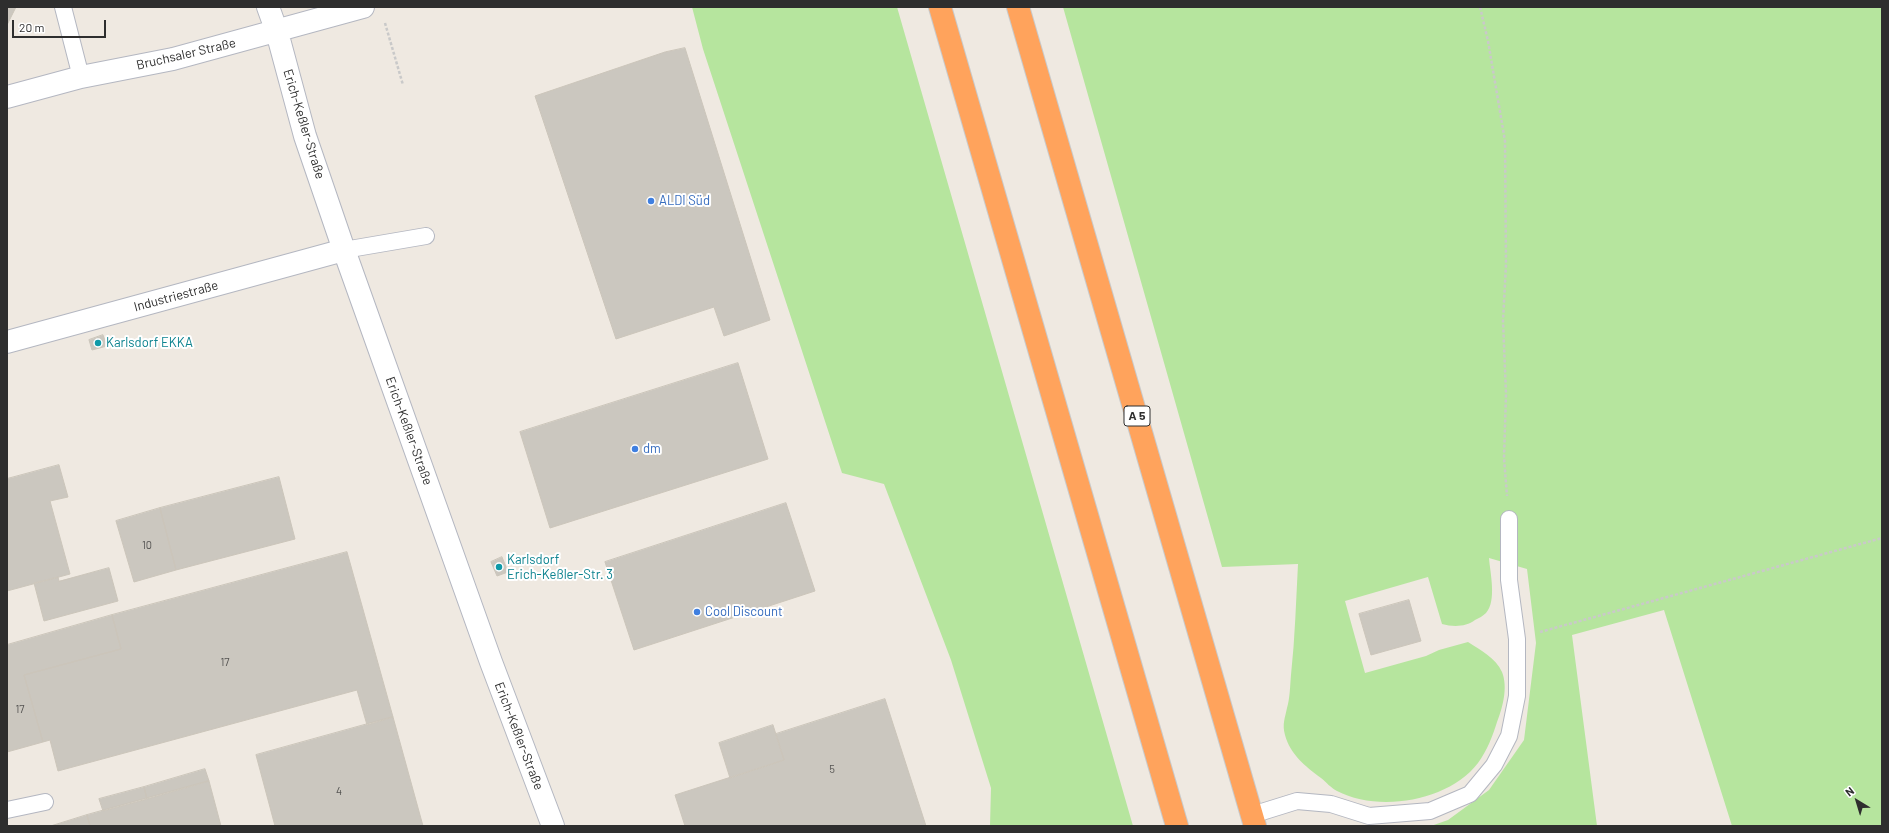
<!DOCTYPE html>
<meta charset="utf-8">
<style>
body{margin:0}
#map{position:relative;width:1889px;height:833px;overflow:hidden;background:#efe9e1;font-family:Barlow,sans-serif}
canvas{display:block}
.frame{position:absolute;inset:0;border:8px solid #2e2e2e;pointer-events:none}
.north{position:absolute;left:1837px;top:781px;width:40px;height:40px;-webkit-text-stroke:3px #fff;paint-order:stroke;rotate:322deg;font-size:11px;font-weight:700;line-height:16px;text-align:center;color:#2e2e2e}
.north::after{content:'';display:block;margin:auto;width:14px;height:18px;background:#2e2e2e;clip-path:polygon(50% 0,100% 100%,50% 72%,0 100%)}
.scale{position:absolute;left:12px;top:20px;width:94px;height:18px;box-sizing:border-box;border:2px solid #2e2e2e;border-top:0;padding-left:5px;font-size:12px;line-height:14px;white-space:nowrap;color:#2e2e2e;-webkit-text-stroke:3px #fff;paint-order:stroke}
</style>
<div id="map">
<canvas width="1889" height="833"></canvas>
<div class="frame"></div>
<div class="north">N</div>
<div class="scale">20 m</div>
</div>
<script>
const g = document.querySelector('canvas').getContext('2d');
g.lineJoin = 'round';
function fillPath(path, color) {
  g.fillStyle = color;
  g.fill(path, 'evenodd');
}
function strokePath(path, color, width, dash) {
  g.strokeStyle = color;
  g.lineWidth = width;
  g.lineCap = dash ? 'butt' : 'round';
  g.setLineDash(dash || []);
  g.stroke(path);
}
function write(font, color, halo, rows, align = 'center') {
  g.font = font + ' Barlow,sans-serif';
  g.lineWidth = 4;
  g.setLineDash([]);
  g.textBaseline = 'middle';
  g.strokeStyle = halo;
  g.fillStyle = color;
  for (const [text, x, y, turn = 0] of rows) {
    g.save();
    g.translate(x, y);
    g.rotate((+turn || 0) * Math.PI / 180);
    g.textAlign = isNaN(turn) ? turn : align;
    if (halo) g.strokeText(text, 0, 0);
    g.fillText(text, 0, 0);
    g.restore();
  }
}
const green = new Path2D(`
 M 692,7 L 897,7 L 1133,826 L 990,826 L 991,788 L 951,660 L 884,484 L 842,473 L 703,49 Z
 M 1063,7 L 1882,7 L 1882,826 L 1732,826 L 1664,610 L 1572,635 L 1597,826 L 1431,826 L 1448,820 L 1489,790 L 1524,740 L 1536,643 L 1527,569 L 1489,558 C 1490,572 1497,601 1486,613 C 1483,616 1479,618 1475,620 C 1466,627 1453,627 1442,624 L 1428,577 L 1345,601 L 1365,673 L 1426,656 L 1439,650 L 1468,642 C 1480,650 1496,658 1502,672 C 1508,687 1503,707 1497,722 C 1493,735 1487,751 1478,763 C 1449,801 1379,813 1337,791 C 1331,788 1326,782 1321,778 C 1305,766 1290,754 1285,735 C 1282,724 1285,718 1287,708 C 1290,698 1290,686 1291,675 C 1295,638 1296,601 1298,564 L 1222,567 Z`);
const building = new Path2D(`
 M 7,7 L 16,7 L 7,25 Z
 M 685,48 L 770,320 L 724,336 L 714,307 L 616,339 L 535,96 L 665,52 Z
 M 103,335 L 107,346 L 92,350 L 89,340 Z
 M 738,363 L 768,459 L 550,528 L 520,432 Z
 M 59,465 L 68,497 L 50,501 L 70,574 L 7,591 L 7,479 Z
 M 279,477 L 295,539 L 176,570 L 160,508 Z
 M 786,503 L 815,591 L 634,650 L 605,562 Z
 M 160,508 L 176,570 L 134,582 L 116,521 Z
 M 347,552 L 393,717 L 367,725 L 357,690 L 58,771 L 50,740 L 43,742 L 24,675 L 121,649 L 112,615 Z
 M 502,557 L 508,572 L 497,576 L 491,562 Z
 M 109,568 L 118,601 L 44,621 L 34,583 L 58,577 L 59,581 Z
 M 1409,600 L 1421,641 L 1371,655 L 1359,614 Z
 M 112,615 L 121,649 L 24,675 L 43,742 L 7,752 L 7,645 Z
 M 885,699 L 926,826 L 685,826 L 675,795 L 784,760 L 776,734 Z
 M 393,717 L 423,826 L 275,826 L 256,755 Z
 M 773,725 L 784,760 L 730,778 L 719,743 Z
 M 205,769 L 209,781 L 147,799 L 144,787 Z
 M 209,781 L 221,826 L 90,826 L 87,815 Z
 M 144,787 L 147,799 L 103,811 L 99,799 Z
 M 87,815 L 90,826 L 51,826 Z`);
const path = new Path2D(`
 M 1480,7 L 1488,41 L 1505,141 L 1506,264 L 1503,321 L 1506,394 L 1504,458 L 1507,496
 M 385,23 L 403,85
 M 1540,632 L 1882,538`);
const service = new Path2D(`
 M 63,7 L 81,77
 M 344,250 L 426,236
 M 7,810 L 45,802
 M 1252,815 L 1297,801 L 1331,804 L 1369,816 L 1430,811 L 1470,794 L 1494,765 L 1509,736 L 1517,696 L 1517,639 L 1509,580 L 1509,519`);
const minor = new Path2D(`
 M 268,7 L 277,32
 M 7,342 L 344,250`);
const tertiary = new Path2D(`
 M 277,32 L 305,136 L 344,250 L 491,662 L 553,826
 M 7,97 L 81,77 L 173,59 L 363,7`);
const motorway = new Path2D(`
 M 940,7 L 1177,826
 M 1018,7 L 1255,826`);
const markers = [
 [651,201,4,"#3f7fe0"],
 [98,343,4,"#0f9aa8"],
 [635,449,4,"#3f7fe0"],
 [499,567,4,"#0f9aa8"],
 [697,612,4,"#3f7fe0"]
];
const numberNames = [
 ["10",147,545],
 ["17",225,662],
 ["17",20,709],
 ["5",832,769],
 ["4",339,791]
];
const shields = [
 [1137,416,26]
];
const shieldNames = [
 ["A 5",1137,416]
];
const streetNames = [
 ["Bruchsaler Straße",186,54,-13],
 ["Erich-Keßler-Straße",304,124,73],
 ["Industriestraße",176,296,-15],
 ["Erich-Keßler-Straße",409,431,70],
 ["Erich-Keßler-Straße",519,736,69]
];
const shopNames = [
 ["ALDI Süd",659,201],
 ["dm",643,449],
 ["Cool Discount",705,612]
];
const cultureNames = [
 ["Karlsdorf EKKA",106,343],
 ["Karlsdorf",507,560],
 ["Erich-Keßler-Str. 3",507,575]
];
fillPath(green, '#b6e59e');
fillPath(building, '#cbc7bf');
strokePath(building, '#cbc5ba', 1);
strokePath(service, '#b4b7c1', 18);
strokePath(minor, '#b4b7c1', 24);
strokePath(tertiary, '#b4b7c1', 24);
strokePath(motorway, '#c9c9c9', 24);
strokePath(path, '#c9c9c9', 2.5, [3, 2]);
strokePath(service, '#fff', 16);
strokePath(minor, '#fff', 22);
strokePath(tertiary, '#fff', 22);
strokePath(motorway, '#ffa35c', 22);
for (const [x, y, r, color] of markers) {
  const dot = new Path2D();
  dot.arc(x, y, r, 0, 2 * Math.PI);
  g.fillStyle = color;
  g.fill(dot);
  strokePath(dot, '#fff', 1.5);
}
write('11px', '#555452', null, numberNames);
for (const [x, y, w] of shields) {
  const box = new Path2D();
  box.roundRect(x - w / 2, y - 10, w, 20, 3);
  g.fillStyle = '#fff';
  g.fill(box);
  strokePath(box, '#2e2e2e', 1);
}
write('bold 12px', '#2e2e2e', null, shieldNames);
write('13px', '#2e2e2e', '#fff', streetNames);
write('13px', '#366cbe', '#fff', shopNames, 'left');
write('13px', '#0d838f', '#fff', cultureNames, 'left');
</script>
